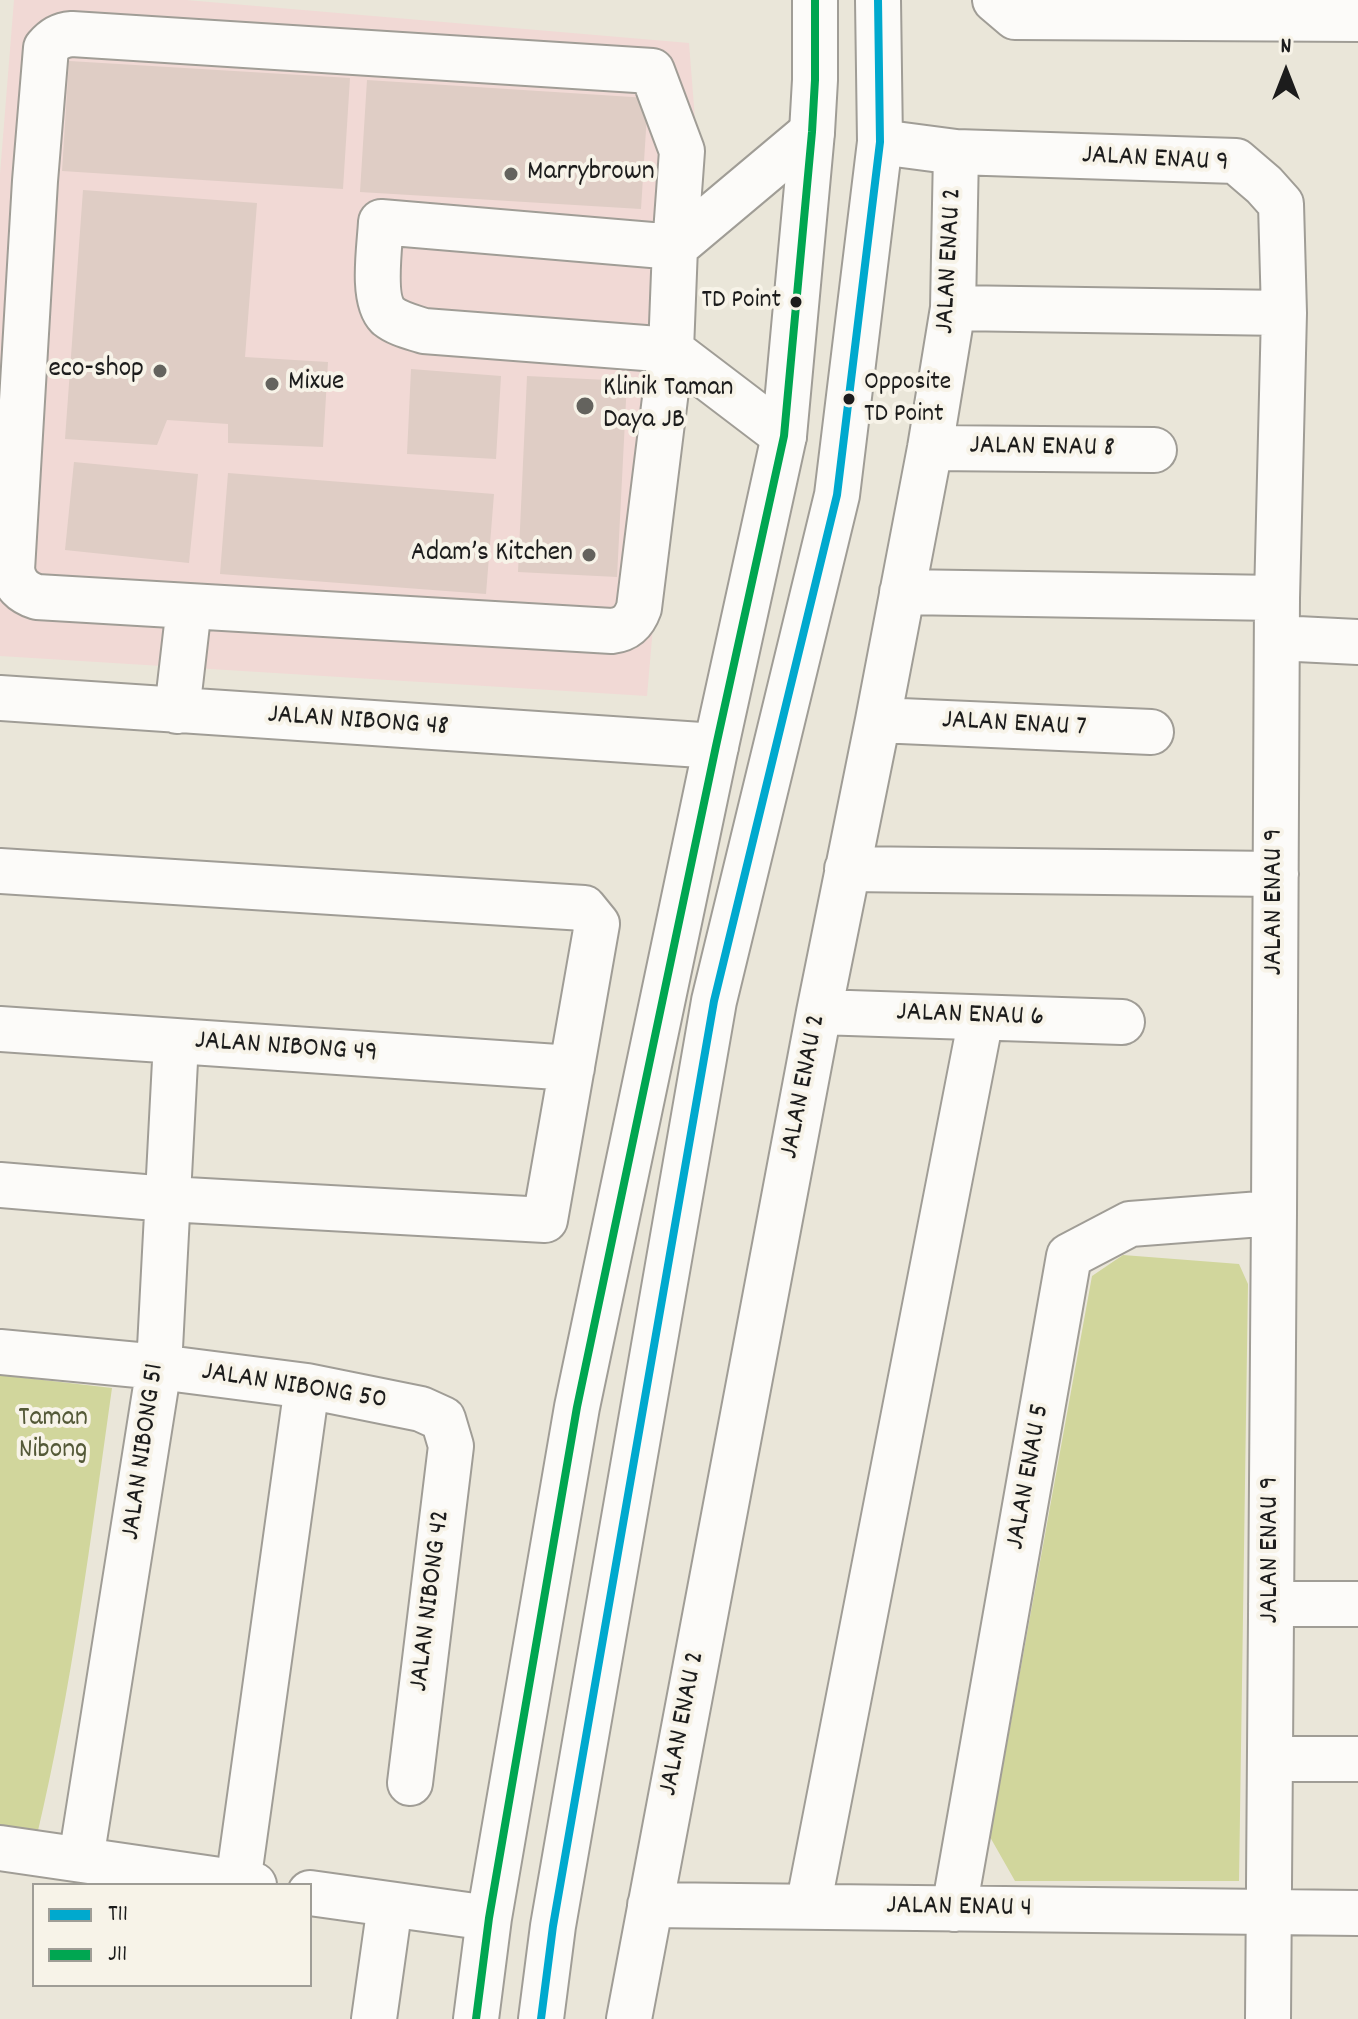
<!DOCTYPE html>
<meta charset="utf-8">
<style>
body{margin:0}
#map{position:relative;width:1358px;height:2019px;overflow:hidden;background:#eae6d9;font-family:Dekko,sans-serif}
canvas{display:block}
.legend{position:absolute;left:32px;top:1883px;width:280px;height:104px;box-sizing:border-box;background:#f7f3e8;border:2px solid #9f9d96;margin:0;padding:10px 14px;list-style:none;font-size:24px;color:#1c1c1c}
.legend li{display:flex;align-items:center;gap:16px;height:40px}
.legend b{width:40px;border:2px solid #9f9d96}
.north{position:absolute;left:1246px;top:32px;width:80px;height:80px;-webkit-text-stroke:6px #f7f3e8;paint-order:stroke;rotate:0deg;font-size:22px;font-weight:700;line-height:32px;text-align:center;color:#1c1c1c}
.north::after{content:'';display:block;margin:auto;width:28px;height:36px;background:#1c1c1c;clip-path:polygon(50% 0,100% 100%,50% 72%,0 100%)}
</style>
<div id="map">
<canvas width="1358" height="2019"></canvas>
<ul class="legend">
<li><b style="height:10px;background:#00a9ce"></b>T11</li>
<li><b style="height:10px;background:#00a651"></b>J11</li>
</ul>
<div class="north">N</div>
</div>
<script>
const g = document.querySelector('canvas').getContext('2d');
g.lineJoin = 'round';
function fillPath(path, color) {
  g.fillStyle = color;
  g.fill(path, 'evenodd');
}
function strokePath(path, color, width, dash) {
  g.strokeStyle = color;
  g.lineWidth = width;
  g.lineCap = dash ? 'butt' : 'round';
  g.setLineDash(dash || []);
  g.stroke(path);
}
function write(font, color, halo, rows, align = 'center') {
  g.font = font + ' Dekko,sans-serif';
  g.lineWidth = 8;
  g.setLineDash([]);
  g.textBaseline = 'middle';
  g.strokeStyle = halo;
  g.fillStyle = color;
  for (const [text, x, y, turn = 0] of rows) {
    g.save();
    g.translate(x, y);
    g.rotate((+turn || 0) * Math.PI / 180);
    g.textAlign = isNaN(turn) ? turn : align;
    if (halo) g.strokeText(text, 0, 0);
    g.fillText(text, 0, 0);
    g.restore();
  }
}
const built = new Path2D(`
 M 14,0 L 186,0 L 689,43 L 696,132 L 647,696 L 0,656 L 0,174 Z`);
const green = new Path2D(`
 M 1123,1255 L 1239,1264 L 1248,1284 L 1239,1881 L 1015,1881 L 990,1837 L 1092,1276 Z
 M 0,1375 L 112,1388 C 91,1537 72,1688 37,1835 L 0,1830 Z`);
const building = new Path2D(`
 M 69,61 L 350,78 L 343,189 L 62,171 Z
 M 367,80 L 648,98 L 641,209 L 360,192 Z
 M 83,190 L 257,203 L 245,357 L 328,362 L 323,447 L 228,443 L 228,424 L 167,420 L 157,445 L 65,439 Z
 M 411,369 L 501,376 L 496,459 L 407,454 Z
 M 527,376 L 627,381 L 617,577 L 518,572 Z
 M 74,462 L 198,474 L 189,563 L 65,550 Z
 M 228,473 L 494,494 L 486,594 L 220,574 Z`);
const minor = new Path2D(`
 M 995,0 L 1015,17 L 1358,19
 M 72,34 L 652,71 L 682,151 L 675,247 L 381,222 C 380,245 371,299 388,316 C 398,324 412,327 424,331 L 671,350 L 639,608 C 634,622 627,629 612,631 L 37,597 C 22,592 15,585 12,570 L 35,181 L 46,48 C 54,39 60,35 72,34 Z
 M 880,142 L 956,152 L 1236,161 L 1264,185 L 1281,204 L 1284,313 L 1277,598 L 1274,1213 L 1268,2019
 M 953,308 L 1284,313
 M 784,436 L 671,350 L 675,247 L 812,132
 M 930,448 L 1154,450
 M 902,592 L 1277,598
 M 1277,638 L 1358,642
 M 0,698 L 716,746
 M 177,711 L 189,607
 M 878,720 L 1151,732
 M 847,869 L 1276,874
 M 0,871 L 584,908 L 597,924 L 545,1220 L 168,1199 L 0,1185
 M 819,1012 L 1122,1022
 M 0,1029 L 572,1068
 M 0,1352 L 159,1367 L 307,1386 L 421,1409 L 443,1419 L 451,1446 L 410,1783
 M 1271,1604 L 1358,1604
 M 1270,1759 L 1358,1759
 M 81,1859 L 159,1367 L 176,1042
 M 238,1883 L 307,1386
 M 650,1905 L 1358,1913
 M 808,1907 L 981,1018
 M 954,1909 L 1069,1256 L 1130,1224 L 1274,1213
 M 374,2019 L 390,1905
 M 629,2019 L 819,1012 L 878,720 L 930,448 L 953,308 L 956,152`);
const major = new Path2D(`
 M 0,1848 L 254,1885
 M 310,1893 L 489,1918
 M 476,2019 L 489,1918 L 577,1407 L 716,746 L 784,436 L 812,132 L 815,80 L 815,0
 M 541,2019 L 553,1926 L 714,1001 L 837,495 L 880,142 L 878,0`);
const bus1 = new Path2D(`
 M 541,2019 L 553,1926 L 714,1001 L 837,495 L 880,142 L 878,0`);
const bus2 = new Path2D(`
 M 476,2019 L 489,1918 L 577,1407 L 716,746 L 784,436 L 812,132 L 815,80 L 815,0`);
const markers = [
 [511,174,8,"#64635e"],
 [796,302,7,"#1c1c1c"],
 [160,371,8,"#64635e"],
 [272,384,8,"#64635e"],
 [849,399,7,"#1c1c1c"],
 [585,406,10,"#64635e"],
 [589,555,8,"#64635e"]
];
const busNames = [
 ["TD Point",781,302],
 ["Opposite",864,384,"left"],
 ["TD Point",864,416,"left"]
];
const streetNames = [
 ["JALAN ENAU 9",1155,161,3],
 ["JALAN ENAU 2",951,261,-87],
 ["JALAN ENAU 8",1042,449,1],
 ["JALAN NIBONG 48",358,723,4],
 ["JALAN ENAU 7",1014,726,3],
 ["JALAN ENAU 9",1276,902,-90],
 ["JALAN ENAU 6",970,1017,2],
 ["JALAN NIBONG 49",286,1049,4],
 ["JALAN ENAU 2",805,1087,-79],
 ["JALAN NIBONG 50",294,1388,9],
 ["JALAN NIBONG 51",145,1452,-82],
 ["JALAN ENAU 5",1030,1477,-80],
 ["JALAN ENAU 9",1272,1550,-90],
 ["JALAN NIBONG 42",432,1601,-83],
 ["JALAN ENAU 2",684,1724,-79],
 ["JALAN ENAU 4",959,1909,1]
];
const poiNames = [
 ["Marrybrown",527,174],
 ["eco-shop",144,371,"right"],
 ["Mixue",288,384],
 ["Klinik Taman",603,390],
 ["Daya JB",603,422],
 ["Adam’s Kitchen",573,555,"right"]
];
const parkNames = [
 ["Taman",53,1420],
 ["Nibong",53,1452]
];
fillPath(built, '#f1d9d5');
fillPath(green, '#d1d69c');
fillPath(building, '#dfcdc5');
strokePath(minor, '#a09d96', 48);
strokePath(major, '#a09d96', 48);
strokePath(minor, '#fcfbf9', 44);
strokePath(major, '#fcfbf9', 44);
strokePath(bus1, '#00a9ce', 8);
strokePath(bus2, '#00a651', 8);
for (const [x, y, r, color] of markers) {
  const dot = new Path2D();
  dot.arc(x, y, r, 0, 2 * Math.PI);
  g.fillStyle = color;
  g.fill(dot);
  strokePath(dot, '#f7f3e8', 3);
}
write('26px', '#1c1c1c', '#f7f3e8', busNames, 'right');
write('28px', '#1c1c1c', '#f7f3e8', streetNames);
write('28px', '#1c1c1c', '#f7f3e8', poiNames, 'left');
write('28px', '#545938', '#f7f3e8', parkNames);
</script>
